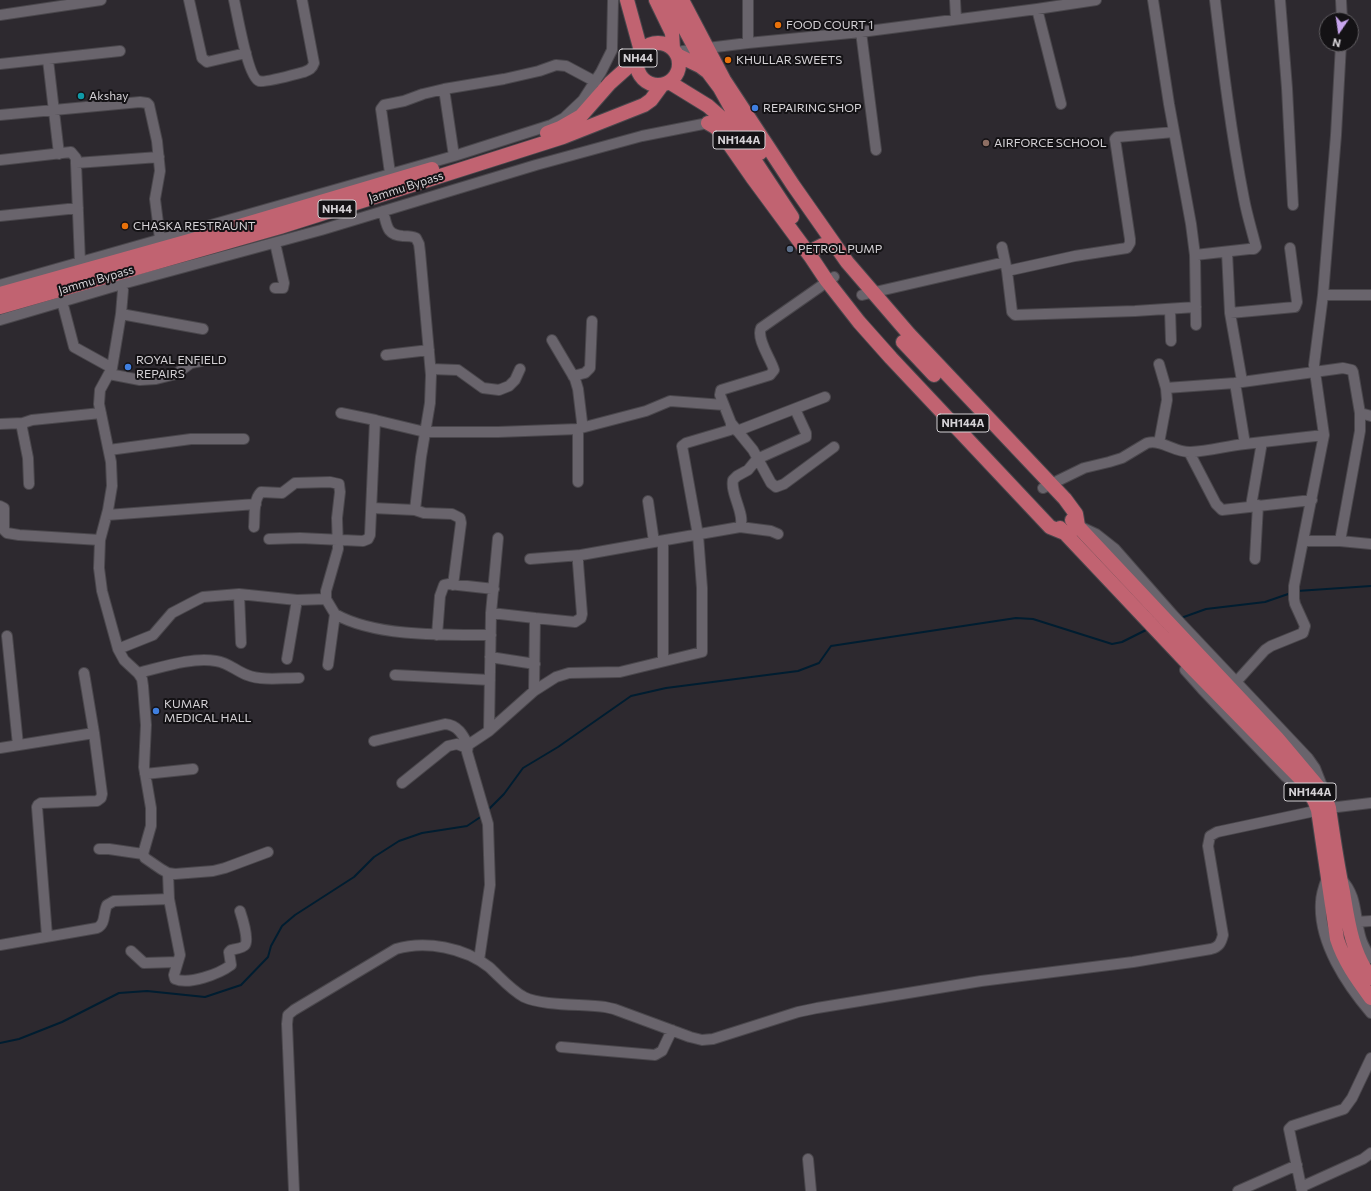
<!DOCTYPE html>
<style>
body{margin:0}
#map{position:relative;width:1371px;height:1191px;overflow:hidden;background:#2d292f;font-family:Commissioner,sans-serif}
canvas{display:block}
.north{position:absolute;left:1319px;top:12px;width:40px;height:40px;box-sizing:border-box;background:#141215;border:1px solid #615e62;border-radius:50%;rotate:193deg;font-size:11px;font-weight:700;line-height:16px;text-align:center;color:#d4d1d5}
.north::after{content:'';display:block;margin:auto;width:14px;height:18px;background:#c8a5ee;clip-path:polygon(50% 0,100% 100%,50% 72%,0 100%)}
</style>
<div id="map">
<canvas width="1371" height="1191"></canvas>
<div class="north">N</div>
</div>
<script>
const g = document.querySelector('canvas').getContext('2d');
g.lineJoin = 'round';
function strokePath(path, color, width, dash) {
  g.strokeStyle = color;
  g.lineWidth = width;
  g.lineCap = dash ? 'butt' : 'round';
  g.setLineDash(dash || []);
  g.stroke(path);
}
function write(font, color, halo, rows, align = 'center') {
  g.font = font + ' Commissioner,sans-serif';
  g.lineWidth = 4;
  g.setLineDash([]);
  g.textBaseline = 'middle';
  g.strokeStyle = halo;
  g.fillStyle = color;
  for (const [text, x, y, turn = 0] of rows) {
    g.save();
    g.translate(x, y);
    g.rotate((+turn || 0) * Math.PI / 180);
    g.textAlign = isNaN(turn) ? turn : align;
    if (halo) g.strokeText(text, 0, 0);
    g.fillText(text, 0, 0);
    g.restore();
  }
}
const stream = new Path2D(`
 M 1297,591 L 1371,586
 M 1181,618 L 1206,609 L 1265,602 L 1291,593
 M 488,810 L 504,794 L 523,768 L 558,747 L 631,696 L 666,688 L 798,671 L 819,663 L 831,646 L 1016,618 L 1033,619 L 1112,644 L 1122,642 L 1148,629
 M 0,1043 L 19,1039 L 62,1022 L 119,993 L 147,991 L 205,997 L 241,985 L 268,957 L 271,946 L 282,926 L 295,915 L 354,877 L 374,857 L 399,841 L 422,833 L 467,826 L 482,816`);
const minor = new Path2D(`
 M 189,0 L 202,58 L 207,62 L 246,53
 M 234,0 C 237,13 248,78 259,81 C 265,83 296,74 304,72 C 309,70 312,69 314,63 L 302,0
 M 748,0 L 748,43
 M 955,0 L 956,19
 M 1153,0 L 1169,104 L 1191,224 L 1195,255 L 1196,325
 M 1280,0 L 1287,88 L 1293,205
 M 1341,0 L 1342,20
 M 1037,9 L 1061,104
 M 0,15 L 101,0
 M 861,32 L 876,150
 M 675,52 L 748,43 L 861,32 L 1037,9 L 1096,0
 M 48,60 L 59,154
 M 0,64 L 120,51
 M 444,89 L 454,156
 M 0,115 L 140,102 L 147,103 L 149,105 L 157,141 L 160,171 L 155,199 L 160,239
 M 0,160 L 71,152 L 76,158 L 76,163
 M 390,173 L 381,109 L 384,105 L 404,101 L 423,94 L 444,89 L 504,79 L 539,71 L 556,65 L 566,66 L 596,82
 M 383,211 C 387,225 386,235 403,236 C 407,236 412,236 416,238 L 419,244 L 420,252 L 431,375 L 430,403 L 421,457 L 415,510
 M 0,216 L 78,208
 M 275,243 L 284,283 L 283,288 L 275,288
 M 1002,247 L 1007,271 L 1012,312 L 1015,315 L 1135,311 L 1196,307
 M 1227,252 L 1230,313 L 1242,381
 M 1195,255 L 1249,249 L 1254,249 L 1256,247 C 1252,231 1247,215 1244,199 C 1231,133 1223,67 1215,0
 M 80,262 L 76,163 L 159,157
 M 1007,271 L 1075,256 L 1127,248 L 1130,243 L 1130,239 L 1115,139 L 1117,137 L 1174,132
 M 120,273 L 123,290 L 121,314 L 112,368 L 100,390 L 99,404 L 111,462 L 112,486 L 108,510 L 100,540 L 99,568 L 102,591 L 118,649 L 124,660 L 138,673 L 142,679 L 143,686 L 146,725 L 144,767 L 151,808 L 151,826 L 143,854 L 145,858 L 161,869 L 168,873 L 175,874 L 213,871 L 225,868 L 268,852
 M 0,285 L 454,156 L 551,125 L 564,118 L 583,100 L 601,72 L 612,50 L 613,0
 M 862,295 L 1005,262
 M 1323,295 L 1371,295
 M 63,305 L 74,347 L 112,368
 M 1170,309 L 1171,341
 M 1230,313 L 1295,307 L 1297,302 L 1290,248
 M 121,314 L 203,329
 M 0,320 L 122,284 L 321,230 L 536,165 L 642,136 L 708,123
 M 386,355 L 429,350
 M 1159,364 L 1166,388 L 1167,400 L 1159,443
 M 431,369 L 458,370 L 483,388 L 499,390 L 509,386 L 515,380 L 520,369
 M 109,374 L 140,380 L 156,379 L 176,374 L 191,363 L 201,361
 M 573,376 L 585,373 L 590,368 L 592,321
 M 1235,383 L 1245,444
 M 1166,388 L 1235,383 L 1343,368 L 1352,370 L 1353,372 L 1360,413 L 1360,431 L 1340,541
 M 1360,413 L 1371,416
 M 375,420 L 425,432 L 498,432 L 578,429 L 582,426 L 582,422 L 578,389 L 575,379 L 552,340
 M 731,423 L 753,450 L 771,483 L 776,487 L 784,484 L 834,447
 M 0,424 L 23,423
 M 581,428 L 646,411 L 670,401 L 724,405
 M 578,429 L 578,482
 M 737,431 L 825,397
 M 109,450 L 191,439 L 244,439
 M 1189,452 L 1216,504 L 1222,510 L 1312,500
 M 29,484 L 28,458 L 22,428 L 23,423 L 32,420 L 101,413
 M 1043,488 L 1084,468 L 1109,462 L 1122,458 L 1147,443 C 1162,439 1175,453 1191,452 C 1209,451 1227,446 1245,444 C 1271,441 1298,438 1324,435
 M 0,506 L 4,508 L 4,530 L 7,533 L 19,535 L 100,540
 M 1251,506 L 1262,442
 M 372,508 L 415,510 L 424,513 L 452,514 L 460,518 L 461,523 L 453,585
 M 107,515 L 256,504
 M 254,527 C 255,516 253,500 261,492 L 282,493 L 295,483 L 330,482 L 339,484 L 340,492 L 337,518 L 338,549 L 326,591 L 326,599 L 335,614 L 328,665
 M 740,527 L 771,531 L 778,534
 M 1081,527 L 1096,534 L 1115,549 L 1173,615 L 1308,758 L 1315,768 L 1324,791
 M 269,539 L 300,538 L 363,541 L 368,539 L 370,535 L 375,420 L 341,413
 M 663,541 L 663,660
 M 1303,541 L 1340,541 L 1371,544
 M 654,542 L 740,527 C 746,515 730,494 733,480 L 737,476 L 748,470 L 757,459 L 806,437 L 806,433 L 795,409
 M 530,559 L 581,555
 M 1255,559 L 1258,505
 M 239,594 L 241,643
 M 491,613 L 498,538
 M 335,614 C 375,637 445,635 491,635
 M 535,618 L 575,622 L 581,618 L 582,614 L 578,563 L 578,557 L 581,555 L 654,542 L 648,501
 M 437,635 L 440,596 L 444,585 L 449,584 L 494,589
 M 7,636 L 18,745
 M 118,649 L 153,635 L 172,613 L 195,601 L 203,597 L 239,594 L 297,600 L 326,599
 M 490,657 L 535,664
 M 287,659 L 297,600
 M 1185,670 L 1202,689 L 1286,777 L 1292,782 L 1306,788
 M 138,673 C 163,667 191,657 216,661 C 229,663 236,671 247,675 C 262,681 283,678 299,678
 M 395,675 L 490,680
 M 1237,681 L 1265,650 L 1271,646 L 1303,633 L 1305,626 L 1295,604 L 1294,599 L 1294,586 L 1324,435 L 1314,365 L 1323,295 L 1336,135 L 1341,44
 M 489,731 L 491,613 L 535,618 L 534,691
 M 374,741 L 445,724 C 458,725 463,735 468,745
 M 0,748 L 94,733 L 84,673
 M 145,774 L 193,769
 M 402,783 L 448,746 L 457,744 L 467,748
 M 99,849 L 109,849 L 143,854
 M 168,873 L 169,899 L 180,955 L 174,975 L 175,979 C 189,985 219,974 231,965 L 229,952 L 231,950 C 235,949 243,948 245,945 C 249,940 242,917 240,911
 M 1327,878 C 1324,886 1321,894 1321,902 C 1318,942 1347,985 1371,1013
 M 1341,879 C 1358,896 1354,917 1361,939 C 1363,946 1367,952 1371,958
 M 1356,922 L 1371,921
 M 47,936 L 37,807 L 38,805 L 41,803 L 97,801 L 101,798 L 102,794 L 94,733
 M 0,945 L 97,928 C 106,924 103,913 107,905 L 114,901 L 169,899
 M 131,951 L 144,963 L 178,962
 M 479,960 L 490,885 L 488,824 L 467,752 L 468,745 L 489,731 L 534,691 L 556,677 L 569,673 L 620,672 L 702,652 L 702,588 L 698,535 L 682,446 L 686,443 L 730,430 L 731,427 L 731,423 L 720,395 L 721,390 L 770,375 L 774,370 C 771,359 756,339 761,328 L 834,277
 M 561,1047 L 655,1055 L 662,1051 L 672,1030
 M 808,1159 L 811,1191
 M 1301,1187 L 1363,1159 L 1371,1153
 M 294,1191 L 287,1024 L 288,1015 L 294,1010 L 396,949 C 426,940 465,948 489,967 C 500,977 511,990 524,997 C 542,1006 584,1004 605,1007 L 614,1009 L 690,1037 L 702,1040 L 713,1039 L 798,1012 L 817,1008 L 981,981 L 1133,962 L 1211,949 C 1219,947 1221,943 1223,935 L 1208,846 L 1210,836 L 1217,832 L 1329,808 L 1371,803
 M 1238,1191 L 1297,1165
 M 1302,1191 L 1289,1129 L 1292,1126 L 1344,1109 L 1352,1098 L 1371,1058`);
const highway = new Path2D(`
 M 627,0 L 641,51
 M 656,0 L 672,33 L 673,49
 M 669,0 L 707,70
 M 682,0 L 724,80 L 793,185 L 847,262 L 909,334 L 1065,499 L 1076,514 L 1078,526 L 1067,534 L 1050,527 L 891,358 L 859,322 L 827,281 L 811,257 L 752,177 L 720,131 L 715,127 L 708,123
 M637 64a21 21 0 1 1 42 0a21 21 0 1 1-42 0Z
 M 677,55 L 700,66 L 708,72 L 720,88 L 735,115 L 760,153
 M 669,82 L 708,106 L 724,120 L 749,152 L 792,217
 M 547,133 L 560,128 L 581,116 L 610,83 L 638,58
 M 815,249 L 823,245
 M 0,294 L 189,241 L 432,169
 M 0,307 L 280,227 L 563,137 L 644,105 L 651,100 L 662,85
 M 903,342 L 934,375
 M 1072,520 L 1277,738 L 1320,789 L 1326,799 L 1329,808 C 1333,836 1337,864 1343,892 C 1348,922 1352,953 1371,978
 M 1060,528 L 1194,670 L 1300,778 C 1308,788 1314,798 1318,810 L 1337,939 C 1344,961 1357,979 1371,998`);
const markers = [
 [778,25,4,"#e8710a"],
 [728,60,4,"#e8710a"],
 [81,96,4,"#0f9aa8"],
 [755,108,4,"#3f7fe0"],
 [986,143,4,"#8d6e63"],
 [125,226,4,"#e8710a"],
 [790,249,4,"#5c6f8a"],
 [128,367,4,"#3f7fe0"],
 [156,711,4,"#3f7fe0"]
];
const shields = [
 [638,58,38],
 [739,140,52],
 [337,209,38],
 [963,423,52],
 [1310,792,52]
];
const shieldNames = [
 ["NH44",638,58],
 ["NH144A",739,140],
 ["NH44",337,209],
 ["NH144A",963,423],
 ["NH144A",1310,792]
];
const poiNames = [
 ["FOOD COURT 1",786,25],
 ["KHULLAR SWEETS",736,60],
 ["Akshay",89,96],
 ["REPAIRING SHOP",763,108],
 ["AIRFORCE SCHOOL",994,143],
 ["CHASKA RESTRAUNT",133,226],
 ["PETROL PUMP",798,249],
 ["ROYAL ENFIELD",136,360],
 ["REPAIRS",136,374],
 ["KUMAR",164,704],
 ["MEDICAL HALL",164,718]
];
const streetNames = [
 ["Jammu Bypass",406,187,-18],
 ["Jammu Bypass",96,280,-16]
];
strokePath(stream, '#001d30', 2);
strokePath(minor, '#4a474c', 12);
strokePath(highway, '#4a474c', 16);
strokePath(minor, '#69646c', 10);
strokePath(highway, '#c16371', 14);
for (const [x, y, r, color] of markers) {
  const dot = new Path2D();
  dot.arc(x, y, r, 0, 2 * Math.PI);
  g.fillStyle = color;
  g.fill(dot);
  strokePath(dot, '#141215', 1.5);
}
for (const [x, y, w] of shields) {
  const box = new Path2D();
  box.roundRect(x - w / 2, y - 9, w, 18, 3);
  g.fillStyle = '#141215';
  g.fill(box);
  strokePath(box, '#d4d1d5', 1);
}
write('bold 11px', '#d4d1d5', null, shieldNames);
write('12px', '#d4d1d5', '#141215', poiNames, 'left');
write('12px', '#d4d1d5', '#141215', streetNames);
</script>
